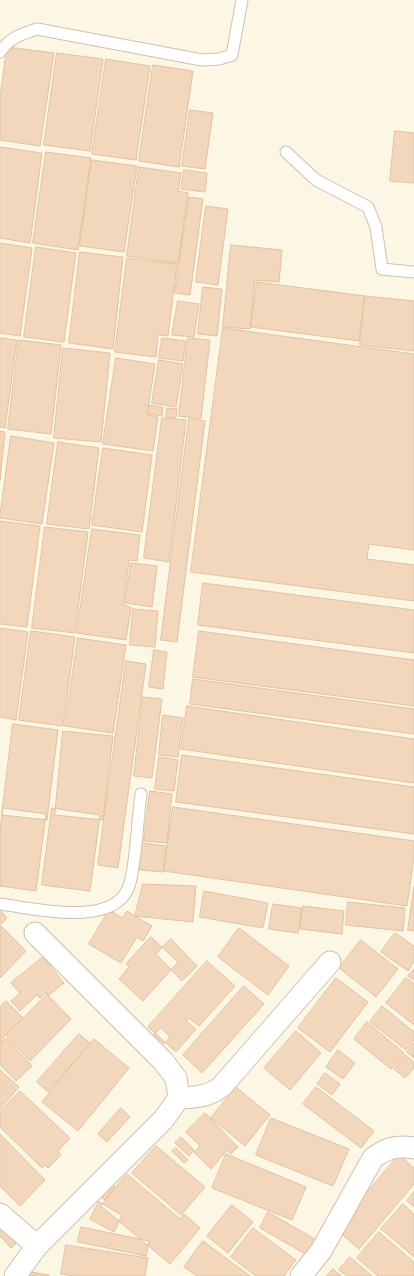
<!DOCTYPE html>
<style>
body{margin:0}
canvas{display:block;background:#fcf6e5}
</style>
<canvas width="414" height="1276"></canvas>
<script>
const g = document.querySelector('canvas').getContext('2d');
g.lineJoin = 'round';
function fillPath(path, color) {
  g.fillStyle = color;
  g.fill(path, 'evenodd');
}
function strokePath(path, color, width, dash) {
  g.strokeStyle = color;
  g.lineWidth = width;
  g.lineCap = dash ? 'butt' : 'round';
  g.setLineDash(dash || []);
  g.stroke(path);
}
const building = new Path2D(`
 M 7,47 L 54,53 L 40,146 L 0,140 L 0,98 Z
 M 57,53 L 103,59 L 90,151 L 44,145 Z
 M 106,59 L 150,66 L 136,160 L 92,154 Z
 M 153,65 L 193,71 L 179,167 L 139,161 Z
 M 190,110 L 213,113 L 205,169 L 182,166 Z
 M 395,131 L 414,133 L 414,183 L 390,181 Z
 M 0,147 L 42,153 L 30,243 L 0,238 Z
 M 46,152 L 91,158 L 78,250 L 33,243 Z
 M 92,160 L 137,166 L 124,252 L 80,246 Z
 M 139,167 L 181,173 L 178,191 L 188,193 L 178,263 L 127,256 Z
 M 184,170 L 207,173 L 205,192 L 181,189 Z
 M 189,197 L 203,199 L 190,295 L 175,293 Z
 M 206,206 L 228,209 L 218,285 L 196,282 Z
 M 0,243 L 32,248 L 20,336 L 0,333 Z
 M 231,245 L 282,250 L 279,282 L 255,280 L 250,329 L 223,327 Z
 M 36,247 L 76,253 L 64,342 L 24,337 Z
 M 80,252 L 123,257 L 113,349 L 69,343 Z
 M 127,258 L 177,264 L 168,336 L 158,335 L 156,357 L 115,352 Z
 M 257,282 L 365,296 L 359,341 L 251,327 Z
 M 203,287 L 222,289 L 217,336 L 198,334 Z
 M 365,296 L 414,301 L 414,351 L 360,345 Z
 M 178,301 L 199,304 L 194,337 L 172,335 Z
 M 223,328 L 414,354 L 414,550 L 369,544 L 367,559 L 414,565 L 414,601 L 191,572 Z
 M 0,338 L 17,340 L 5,428 L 0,427 Z
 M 162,338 L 186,341 L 183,361 L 159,358 Z
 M 188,338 L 210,340 L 201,419 L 179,416 Z
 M 19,340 L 61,345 L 51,434 L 8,429 Z
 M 63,348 L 110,353 L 101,442 L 54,438 Z
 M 116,358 L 155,364 L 147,415 L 158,417 L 153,451 L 103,444 Z
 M 159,360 L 183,364 L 176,407 L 152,403 Z
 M 150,405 L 163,407 L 162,416 L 149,414 Z
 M 167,408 L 177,409 L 176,418 L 166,417 Z
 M 162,418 L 186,420 L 169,562 L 144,558 Z
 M 189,419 L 205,421 L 177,642 L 161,640 Z
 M 0,431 L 5,432 L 0,480 Z
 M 11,436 L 54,443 L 42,524 L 0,518 Z
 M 58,442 L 99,448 L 89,529 L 47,524 Z
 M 103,448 L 152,455 L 142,532 L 92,525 Z
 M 0,521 L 40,526 L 27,627 L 0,624 Z
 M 45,527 L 88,532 L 75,633 L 32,628 Z
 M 92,529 L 140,535 L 137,561 L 129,560 L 123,605 L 131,607 L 126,640 L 77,633 Z
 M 131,563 L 157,566 L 152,607 L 125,603 Z
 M 203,583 L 414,610 L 414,653 L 198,625 Z
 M 133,609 L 158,611 L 155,647 L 130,645 Z
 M 0,628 L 28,632 L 16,720 L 0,717 Z
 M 31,631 L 75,637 L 63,726 L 19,720 Z
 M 199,631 L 414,660 L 414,706 L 193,677 Z
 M 78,638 L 126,645 L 113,733 L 65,726 Z
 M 154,650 L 167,652 L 163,689 L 149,687 Z
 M 126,661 L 146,664 L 118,868 L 98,865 Z
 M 193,679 L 414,709 L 414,734 L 190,704 Z
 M 143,697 L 162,699 L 152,778 L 134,776 Z
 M 187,706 L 414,739 L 414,783 L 181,749 Z
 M 163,715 L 183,718 L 178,757 L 159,755 Z
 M 13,724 L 58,730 L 47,820 L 2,815 Z
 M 63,731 L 113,736 L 103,820 L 55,815 Z
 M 182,755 L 414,787 L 414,834 L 176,802 Z
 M 159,757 L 178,760 L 174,791 L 155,789 Z
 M 150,791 L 172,794 L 167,843 L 144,841 Z
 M 173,807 L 414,841 L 414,858 L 407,906 L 164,871 Z
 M 3,808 L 46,814 L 36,891 L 0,886 L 0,831 Z
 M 52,808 L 100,815 L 90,891 L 42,885 Z
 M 142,843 L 166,846 L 163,872 L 140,870 Z
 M 143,884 L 196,886 L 193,922 L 135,916 Z
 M 414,887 L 414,931 L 408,930 Z
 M 204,891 L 268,903 L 263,928 L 200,917 Z
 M 348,902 L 405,908 L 403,931 L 346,925 Z
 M 273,904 L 302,908 L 298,933 L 269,929 Z
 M 303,906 L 344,911 L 342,934 L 300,929 Z
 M 0,910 L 7,918 L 0,925 Z
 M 109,910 L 122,918 L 127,911 L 152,926 L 143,941 L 137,937 L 121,963 L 89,944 Z
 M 1,926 L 26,951 L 0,978 L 0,927 Z
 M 239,928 L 289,966 L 268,995 L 218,957 Z
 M 395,933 L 414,946 L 414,961 L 408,971 L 381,952 Z
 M 151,937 L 178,962 L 143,1001 L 119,979 L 129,967 L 126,964 Z
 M 171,939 L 197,966 L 182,981 L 156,954 Z
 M 361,940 L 398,969 L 376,997 L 339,968 Z
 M 43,957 L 64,983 L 49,995 L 46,992 L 40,998 L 37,995 L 20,1011 L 11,1001 L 20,993 L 11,983 Z
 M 207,961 L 235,986 L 199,1026 L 189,1018 L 186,1021 L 196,1029 L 176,1052 L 148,1027 Z
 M 414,969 L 414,980 L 408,976 Z
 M 336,978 L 368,1002 L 330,1052 L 298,1028 Z
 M 406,978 L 414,984 L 414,1025 L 386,1003 Z
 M 244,986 L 264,1004 L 202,1073 L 183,1055 Z
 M 47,994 L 71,1019 L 30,1061 L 6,1036 Z
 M 6,1001 L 23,1018 L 3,1037 L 5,1039 L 0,1045 L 0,1007 Z
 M 382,1006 L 414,1032 L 414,1040 L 406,1050 L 370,1022 Z
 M 367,1022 L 404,1053 L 391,1069 L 354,1039 Z
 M 161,1028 L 170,1037 L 164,1044 L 154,1035 Z
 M 296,1031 L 321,1053 L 290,1090 L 264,1068 Z
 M 79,1034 L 90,1043 L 48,1092 L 37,1082 Z
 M 7,1039 L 32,1066 L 16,1081 L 0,1065 L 0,1046 Z
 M 94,1039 L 129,1068 L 78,1131 L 42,1102 Z
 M 414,1043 L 414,1058 L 407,1052 Z
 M 338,1050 L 355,1063 L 343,1079 L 326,1067 Z
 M 405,1055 L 414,1062 L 414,1068 L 405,1078 L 394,1069 Z
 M 0,1070 L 19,1087 L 0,1109 Z
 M 325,1073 L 340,1084 L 332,1095 L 317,1084 Z
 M 236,1087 L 270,1115 L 245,1146 L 211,1118 Z
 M 316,1087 L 374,1131 L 361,1148 L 303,1104 Z
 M 20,1091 L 70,1138 L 58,1151 L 61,1155 L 48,1168 L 45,1165 L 42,1168 L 0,1127 L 0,1112 Z
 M 121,1108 L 130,1117 L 107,1142 L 98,1134 Z
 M 205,1113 L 238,1147 L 231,1154 L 227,1150 L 211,1169 L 194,1152 L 200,1146 L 186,1132 Z
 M 271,1118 L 349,1149 L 333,1186 L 256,1155 Z
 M 0,1134 L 45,1180 L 20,1206 L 0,1186 Z
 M 181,1137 L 194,1150 L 189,1156 L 175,1143 Z
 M 156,1146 L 205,1187 L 181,1215 L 132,1173 Z
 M 176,1148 L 188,1160 L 184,1163 L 172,1151 Z
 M 226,1154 L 306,1187 L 292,1220 L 212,1188 Z
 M 399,1155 L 414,1168 L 414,1184 L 359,1249 L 336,1229 Z
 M 127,1174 L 180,1219 L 184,1214 L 200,1228 L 170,1264 L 101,1206 Z
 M 107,1180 L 115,1187 L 105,1200 L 97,1194 Z
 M 414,1192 L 414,1207 L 407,1201 Z
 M 99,1202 L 122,1215 L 114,1232 L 90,1219 Z
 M 403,1204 L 414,1214 L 414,1257 L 381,1229 Z
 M 232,1205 L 253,1222 L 228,1253 L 207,1236 Z
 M 268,1212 L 318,1241 L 309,1256 L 260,1228 Z
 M 81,1227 L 149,1241 L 146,1256 L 78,1242 Z
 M 0,1228 L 19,1240 L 11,1248 L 0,1236 Z
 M 253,1228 L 296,1260 L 284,1276 L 256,1276 L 231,1257 Z
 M 379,1232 L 414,1262 L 414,1276 L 378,1276 L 357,1258 Z
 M 203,1241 L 250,1276 L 197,1276 L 184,1267 Z
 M 66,1245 L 148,1258 L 145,1276 L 75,1276 L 61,1274 Z
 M 350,1257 L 372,1276 L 347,1276 L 339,1270 Z
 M 333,1269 L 341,1276 L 327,1276 Z
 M 31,1272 L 49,1275 L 49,1276 L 30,1276 Z`);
const service = new Path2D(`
 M 0,52 C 9,38 21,34 37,29 L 202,60 L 219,59 L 232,55 L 242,0
 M 286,152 L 316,180 L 368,207 L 376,227 L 382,269 L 414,272
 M 0,904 C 33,908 118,930 130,883 C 137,855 137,823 141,794`);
const minor = new Path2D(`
 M 179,1098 C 197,1097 208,1097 222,1086 L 330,962
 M 0,1214 L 37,1246
 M 15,1276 L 37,1246 L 163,1120 L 179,1098 L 176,1078 L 163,1061 L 35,933
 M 301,1276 L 321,1251 L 373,1158 C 387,1148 396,1145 414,1148`);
fillPath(building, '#f2d7bc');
strokePath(building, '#e5c09c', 1);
strokePath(service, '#d0c1ae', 13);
strokePath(minor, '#d0c1ae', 23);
strokePath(service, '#fff', 11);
strokePath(minor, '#fff', 21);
</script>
